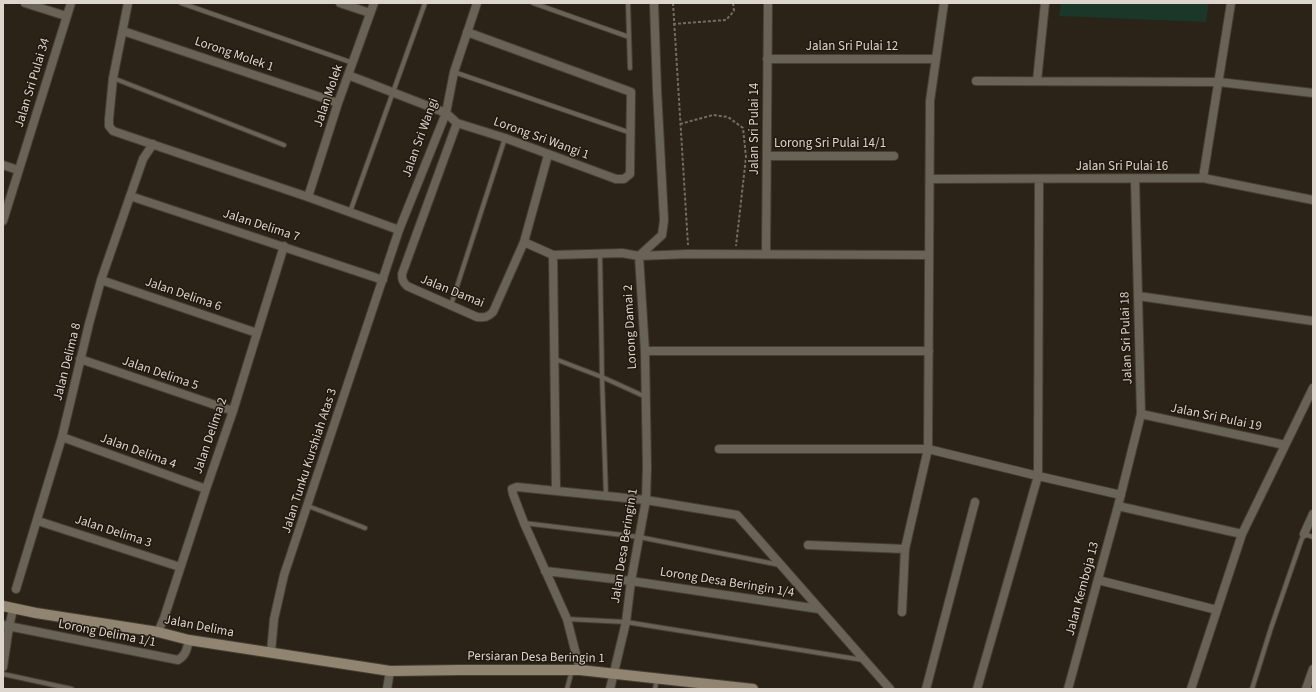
<!DOCTYPE html>
<style>
body{margin:0}
#map{position:relative;width:1316px;height:692px;overflow:hidden;background:#2b2218;font-family:"Source Sans 3",sans-serif}
canvas{display:block}
.frame{position:absolute;inset:0;border:4px solid #dcd6cf;pointer-events:none}
</style>
<div id="map">
<canvas width="1316" height="692"></canvas>
<div class="frame"></div>
</div>
<script>
const g = document.querySelector('canvas').getContext('2d');
g.lineJoin = 'round';
function fillPath(path, color) {
  g.fillStyle = color;
  g.fill(path, 'evenodd');
}
function strokePath(path, color, width, dash) {
  g.strokeStyle = color;
  g.lineWidth = width;
  g.lineCap = dash ? 'butt' : 'round';
  g.setLineDash(dash || []);
  g.stroke(path);
}
function write(font, color, halo, rows, align = 'center') {
  g.font = font + ' "Source Sans 3",sans-serif';
  g.lineWidth = 3;
  g.setLineDash([]);
  g.textBaseline = 'middle';
  g.strokeStyle = halo;
  g.fillStyle = color;
  for (const [text, x, y, turn = 0] of rows) {
    g.save();
    g.translate(x, y);
    g.rotate((+turn || 0) * Math.PI / 180);
    g.textAlign = isNaN(turn) ? turn : align;
    if (halo) g.strokeText(text, 0, 0);
    g.fillText(text, 0, 0);
    g.restore();
  }
}
const green = new Path2D(`
 M 1061,3 L 1209,3 L 1206,22 L 1059,16 Z`);
const path = new Path2D(`
 M 673,3 L 688,245
 M 673,24 L 726,20 L 734,11 L 733,3
 M 680,124 L 713,115 L 728,117 L 743,128 L 746,157 L 736,246`);
const service = new Path2D(`
 M 181,3 L 353,63
 M 533,3 L 629,37
 M 628,3 L 630,68
 M 454,72 L 631,133
 M 113,78 L 284,145
 M 350,212 L 425,3
 M 600,254 L 602,377 L 606,496
 M 451,305 L 505,138
 M 555,359 L 602,377 L 646,397
 M 308,506 L 365,528
 M 524,523 L 639,537 L 780,565
 M 567,619 L 626,622 L 863,660
 M 3,674 L 72,689
 M 567,689 L 572,670
 M 655,689 L 657,678
 M 1252,689 L 1271,628 L 1301,541 L 1304,534 L 1313,537`);
const minor = new Path2D(`
 M 25,3 L 66,16
 M 128,3 L 113,78 L 109,119 L 109,126 L 113,131 L 308,197 L 399,230
 M 340,3 L 370,13
 M 123,31 L 338,103
 M 767,59 L 936,59
 M 348,75 L 446,113 L 457,123 L 505,138 L 616,179 L 624,179 L 630,174 L 631,92 L 467,32
 M 976,81 L 1219,82 L 1313,93
 M 1037,81 L 1045,3
 M 457,123 L 402,274 C 402,280 403,282 407,286 L 477,317 C 485,318 488,317 493,312 L 524,242 L 548,155
 M 767,156 L 894,156
 M 3,165 L 18,170
 M 1203,178 L 1231,3
 M 930,179 L 1203,178 L 1313,200
 M 130,196 L 383,280
 M 308,197 L 338,103 L 374,3
 M 3,221 L 71,3
 M 524,242 L 553,255 L 622,253 L 639,256 L 688,254 L 929,255
 M 766,254 L 768,3
 M 553,255 L 556,491
 M 101,280 L 257,333
 M 1138,296 L 1313,321
 M 645,351 L 929,351
 M 80,359 L 233,411
 M 1141,414 L 1285,445
 M 62,437 L 206,489
 M 719,449 L 928,449 L 1038,476 L 1121,495
 M 1118,506 L 1242,534
 M 38,521 L 180,567
 M 1304,534 L 1313,514
 M 808,545 L 905,549
 M 545,571 L 631,581 L 819,609
 M 1098,580 L 1217,610
 M 16,589 L 62,437 L 89,324 L 101,280 L 143,159 L 153,144
 M 902,612 L 905,549 L 928,449 L 930,101 L 944,3
 M 3,625 L 178,660 C 186,655 187,649 189,640
 M 158,632 L 164,618 L 206,489 L 233,411 L 284,246
 M 271,652 L 274,619 L 284,575 L 399,230 L 446,113 L 454,72 L 477,3
 M 3,667 L 9,627 L 13,609
 M 580,670 L 567,619 L 524,523 L 513,494 L 512,489 L 517,487 L 646,500 L 737,515 L 890,689
 M 387,689 L 390,671
 M 610,689 L 626,622 L 631,581 L 646,500 L 647,467 L 645,351 L 639,256 L 662,235 L 664,220 L 657,90 L 654,3
 M 926,689 L 975,502
 M 977,689 L 1038,476 L 1039,179
 M 1068,689 L 1118,506 L 1141,414 L 1135,179
 M 1191,689 L 1242,534 L 1313,388
 M 1306,689 L 1313,669`);
const secondary = new Path2D(`
 M 3,606 L 36,613 L 158,632 L 189,640 L 390,671 L 460,670 L 580,670 L 753,689`);
const streetNames = [
 ["Jalan Sri Pulai 12",852,47],
 ["Lorong Molek 1",234,55,19],
 ["Jalan Sri Pulai 34",33,83,-73],
 ["Jalan Molek",329,96,-71],
 ["Jalan Sri Pulai 14",755,129,-90],
 ["Jalan Sri Wangi",421,138,-70],
 ["Lorong Sri Wangi 1",541,139,20],
 ["Lorong Sri Pulai 14/1",830,144],
 ["Jalan Sri Pulai 16",1122,167],
 ["Jalan Delima 7",261,226,18],
 ["Jalan Damai",452,292,22],
 ["Jalan Delima 6",183,295,19],
 ["Lorong Damai 2",631,327,-93],
 ["Jalan Sri Pulai 18",1127,338,-92],
 ["Jalan Delima 8",68,362,-76],
 ["Jalan Delima 5",160,374,19],
 ["Jalan Sri Pulai 19",1216,418,12],
 ["Jalan Delima 2",211,436,-71],
 ["Jalan Delima 4",138,452,20],
 ["Jalan Tunku Kurshiah Atas 3",310,461,-72],
 ["Jalan Delima 3",113,532,18],
 ["Jalan Desa Beringin 1",625,546,-81],
 ["Lorong Desa Beringin 1/4",727,583,9],
 ["Jalan Kemboja 13",1083,589,-75],
 ["Jalan Delima",199,627,11],
 ["Lorong Delima 1/1",107,634,11],
 ["Persiaran Desa Beringin 1",536,658,1]
];
fillPath(green, '#1a372a');
strokePath(service, '#473f35', 6);
strokePath(minor, '#473f35', 10);
strokePath(secondary, '#473f35', 12);
strokePath(path, '#746d64', 2, [3, 2]);
strokePath(service, '#696256', 4);
strokePath(minor, '#696256', 8);
strokePath(secondary, '#918571', 10);
write('13px', '#dcd6cf', '#21190f', streetNames);
</script>
